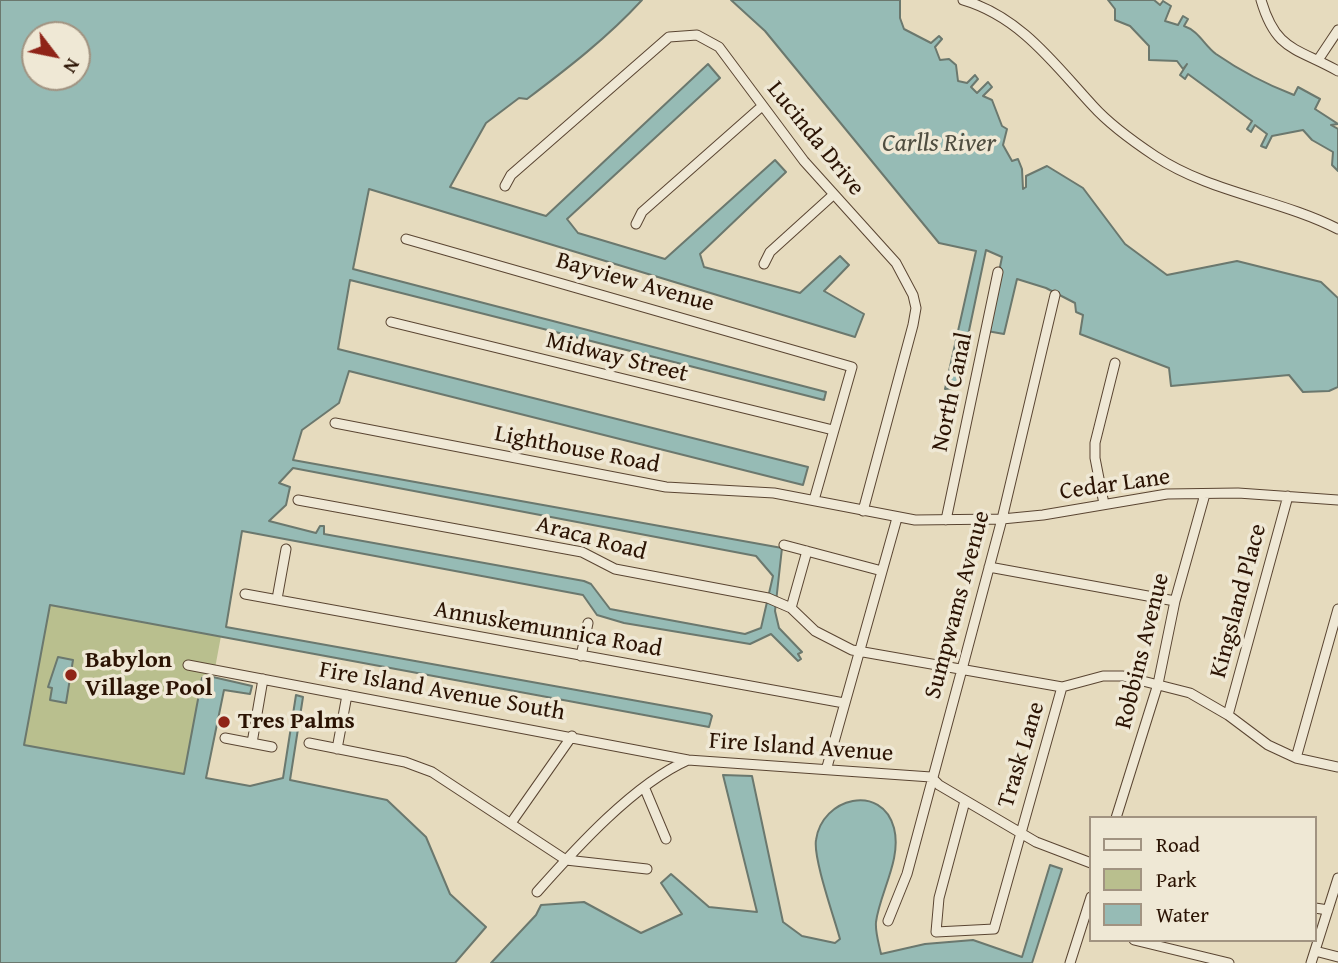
<!DOCTYPE html>
<style>
body{margin:0}
#map{position:relative;width:1338px;height:963px;overflow:hidden;background:#e6dbbe;font-family:"Gentium Book Plus",serif}
canvas{display:block}
.legend{position:absolute;left:1089px;top:816px;width:228px;height:126px;box-sizing:border-box;background:#efe8d5;border:2px solid #a19381;margin:0;padding:9px 12px;list-style:none;font-size:21px;color:#2b1303}
.legend li{display:flex;align-items:center;gap:14px;height:35px}
.legend b{width:35px;border:2px solid #a19381}
.north{position:absolute;left:21px;top:21px;width:70px;height:70px;box-sizing:border-box;background:#efe8d5;border:2px solid #a19381;border-radius:50%;rotate:122deg;font-size:19px;font-weight:700;line-height:28px;text-align:center;color:#2b1303}
.north::after{content:'';display:block;margin:auto;width:24px;height:32px;background:#8f2418;clip-path:polygon(50% 0,100% 100%,50% 72%,0 100%)}
</style>
<div id="map">
<canvas width="1338" height="963"></canvas>
<ul class="legend">
<li><b style="height:9px;background:#efe8d5"></b>Road</li>
<li><b style="height:19px;background:#b9bf8e"></b>Park</li>
<li><b style="height:19px;background:#96bbb5"></b>Water</li>
</ul>
<div class="north">N</div>
</div>
<script>
const g = document.querySelector('canvas').getContext('2d');
g.lineJoin = 'round';
function fillPath(path, color) {
  g.fillStyle = color;
  g.fill(path, 'evenodd');
}
function strokePath(path, color, width, dash) {
  g.strokeStyle = color;
  g.lineWidth = width;
  g.lineCap = dash ? 'butt' : 'round';
  g.setLineDash(dash || []);
  g.stroke(path);
}
function write(font, color, halo, rows, align = 'center') {
  g.font = font + ' "Gentium Book Plus",serif';
  g.lineWidth = 7;
  g.setLineDash([]);
  g.textBaseline = 'middle';
  g.strokeStyle = halo;
  g.fillStyle = color;
  for (const [text, x, y, turn = 0] of rows) {
    g.save();
    g.translate(x, y);
    g.rotate((+turn || 0) * Math.PI / 180);
    g.textAlign = isNaN(turn) ? turn : align;
    if (halo) g.strokeText(text, 0, 0);
    g.fillText(text, 0, 0);
    g.restore();
  }
}
const green = new Path2D(`
 M 50,605 L 221,636 L 213,679 L 202,679 L 185,775 L 23,746 Z`);
const water = new Path2D(`
 M 0,0 L 642,0 C 607,38 568,68 527,99 L 519,98 L 486,123 L 450,187 L 546,216 L 708,64 L 720,78 L 567,219 L 578,233 L 665,259 L 775,160 L 786,172 L 700,254 L 704,267 L 800,293 L 840,256 L 849,265 L 824,291 L 864,314 L 855,337 L 369,189 L 353,269 L 826,392 L 824,400 L 350,280 L 338,349 L 808,467 L 803,485 L 349,371 L 339,403 L 302,430 L 293,460 L 782,548 L 775,611 L 779,628 L 802,652 L 798,654 L 801,659 L 798,661 L 771,634 L 750,644 L 624,623 L 597,615 L 583,595 L 242,531 L 226,627 L 710,714 L 712,716 L 709,727 L 50,605 L 24,745 L 184,774 L 202,678 L 213,677 L 252,686 L 250,694 L 224,690 L 206,778 L 250,786 L 283,778 L 296,695 L 303,697 L 290,780 L 387,800 L 426,837 L 450,894 L 486,927 L 455,963 L 0,963 ZM 35,35 L 77,35 L 77,77 L 35,77 ZM 293,468 L 756,556 L 773,576 L 761,628 L 745,634 L 610,609 L 591,584 L 584,581 L 324,534 L 324,526 L 320,526 L 316,533 L 269,521 L 286,505 L 290,487 L 279,483 Z
 M 731,0 L 900,0 L 900,18 L 904,29 L 931,43 L 939,36 L 942,39 L 935,47 L 940,60 L 949,59 L 956,65 L 958,81 L 967,83 L 975,75 L 978,79 L 971,87 L 977,93 L 988,82 L 992,87 L 983,96 L 992,100 L 1002,126 L 1007,129 L 1003,145 L 1012,161 L 1018,159 L 1022,169 L 1023,189 L 1026,187 L 1026,176 L 1047,166 L 1083,188 L 1125,244 L 1167,275 L 1237,261 L 1321,282 L 1338,298 L 1338,387 L 1329,391 L 1303,392 L 1289,375 L 1171,386 L 1169,368 L 1080,334 L 1083,315 L 1076,312 L 1075,303 L 1046,288 L 1017,279 L 1004,334 L 987,331 L 1002,257 L 986,250 L 957,388 L 945,389 L 976,251 L 939,243 L 765,31 Z
 M 1108,0 L 1154,0 L 1160,5 L 1163,1 L 1171,6 L 1165,21 L 1178,25 L 1183,16 L 1188,19 L 1184,26 C 1199,31 1204,45 1216,54 C 1239,70 1268,85 1294,95 L 1298,87 L 1320,99 L 1315,109 L 1338,124 L 1331,125 L 1338,129 L 1338,171 L 1332,165 L 1333,152 L 1312,140 L 1303,130 L 1272,136 L 1266,148 L 1261,146 L 1267,134 L 1255,125 L 1251,132 L 1247,129 L 1252,121 L 1188,74 L 1185,79 L 1180,75 L 1187,64 L 1183,69 L 1177,61 L 1149,60 L 1149,46 L 1130,26 L 1115,20 L 1115,9 Z
 M 58,657 L 73,660 L 66,703 L 50,700 L 52,688 L 48,687 Z
 M 723,775 L 752,776 L 783,922 L 802,936 L 835,943 L 840,939 C 834,917 813,858 816,840 C 822,797 882,783 894,828 C 902,859 880,892 876,922 C 875,932 879,944 881,954 L 925,944 L 973,940 L 1022,957 L 1050,865 L 1062,869 L 1032,963 L 491,963 L 536,915 L 541,905 L 584,902 L 641,933 L 682,914 L 661,883 L 671,874 L 709,907 L 757,912 Z`);
const minor = new Path2D(`
 M 963,0 C 1021,17 1055,65 1093,106 C 1111,126 1134,142 1155,156 C 1211,193 1279,199 1338,229
 M 1261,0 C 1276,51 1295,47 1338,71
 M 1318,60 L 1338,30
 M 505,186 L 511,175 L 669,37 L 697,35 L 719,47 L 804,161 L 896,263 L 913,295 L 916,308 L 913,325 L 863,511
 M 636,224 L 642,212 L 761,107
 M 406,239 L 852,367 L 814,500
 M 764,264 L 770,252 L 833,195
 M 391,322 L 833,430
 M 335,423 L 666,487 L 774,493 L 915,520 L 1002,519 L 1043,515 L 1167,494 L 1238,493 L 1338,500
 M 298,500 L 582,552 L 615,569 L 768,598 L 791,608 L 815,631 L 852,650 L 1062,687 L 1103,676 L 1123,676 L 1190,693 L 1228,715 L 1268,745 L 1296,758 L 1338,767
 M 1104,504 L 1095,458 L 1095,443 L 1115,363
 M 946,520 L 998,272
 M 784,545 L 882,571
 M 989,567 L 1175,601
 M 245,594 L 844,703
 M 277,599 L 286,549
 M 791,608 L 807,551
 M 581,656 L 588,623
 M 188,665 L 688,760
 M 1228,715 L 1288,496
 M 225,738 L 272,747
 M 252,743 L 263,679
 M 309,743 L 405,762 L 432,772 L 566,860 L 647,869
 M 337,749 L 347,695
 M 1296,758 L 1338,609
 M 827,767 L 897,518
 M 645,789 L 666,839
 M 965,801 L 939,898 L 936,932 L 994,929 L 1062,687
 M 1116,818 L 1158,684 L 1175,601 L 1205,494
 M 511,823 L 572,736
 M 537,892 C 576,848 634,784 688,760 L 931,777 L 939,785 L 1036,842 L 1091,863
 M 1315,908 L 1328,910
 M 888,921 L 907,874 L 965,658 L 1002,519 L 1055,295
 M 1134,940 L 1229,963
 M 1315,951 L 1338,957
 M 1070,963 L 1091,897
 M 1311,963 L 1338,878`);
const markers = [
 [71,675,7,"#8f2418"],
 [224,722,7,"#8f2418"]
];
const streetNames = [
 ["Lucinda Drive",815,139,51],
 ["Bayview Avenue",635,283,16],
 ["Midway Street",617,358,14],
 ["North Canal",953,392,-78],
 ["Lighthouse Road",577,450,11],
 ["Cedar Lane",1115,485,-8],
 ["Araca Road",591,539,15],
 ["Kingsland Place",1239,601,-75],
 ["Sumpwams Avenue",958,605,-75],
 ["Annuskemunnica Road",548,630,10],
 ["Robbins Avenue",1143,651,-76],
 ["Fire Island Avenue South",442,692,10],
 ["Fire Island Avenue",801,748,4],
 ["Trask Lane",1022,755,-73]
];
const poiNames = [
 ["Babylon",85,661],
 ["Village Pool",85,689],
 ["Tres Palms",238,722]
];
const waterNames = [
 ["Carlls River",939,144]
];
fillPath(green, '#b9bf8e');
fillPath(water, '#96bbb5');
strokePath(water, '#6b786e', 2);
strokePath(minor, '#5a4532', 11);
strokePath(minor, '#efe8d5', 9);
for (const [x, y, r, color] of markers) {
  const dot = new Path2D();
  dot.arc(x, y, r, 0, 2 * Math.PI);
  g.fillStyle = color;
  g.fill(dot);
  strokePath(dot, '#efe8d5', 2.5);
}
write('24px', '#2b1303', '#efe8d5', streetNames);
write('bold 24px', '#2b1303', '#efe8d5', poiNames, 'left');
write('italic 26px', '#504e41', '#efe8d5', waterNames);
</script>
